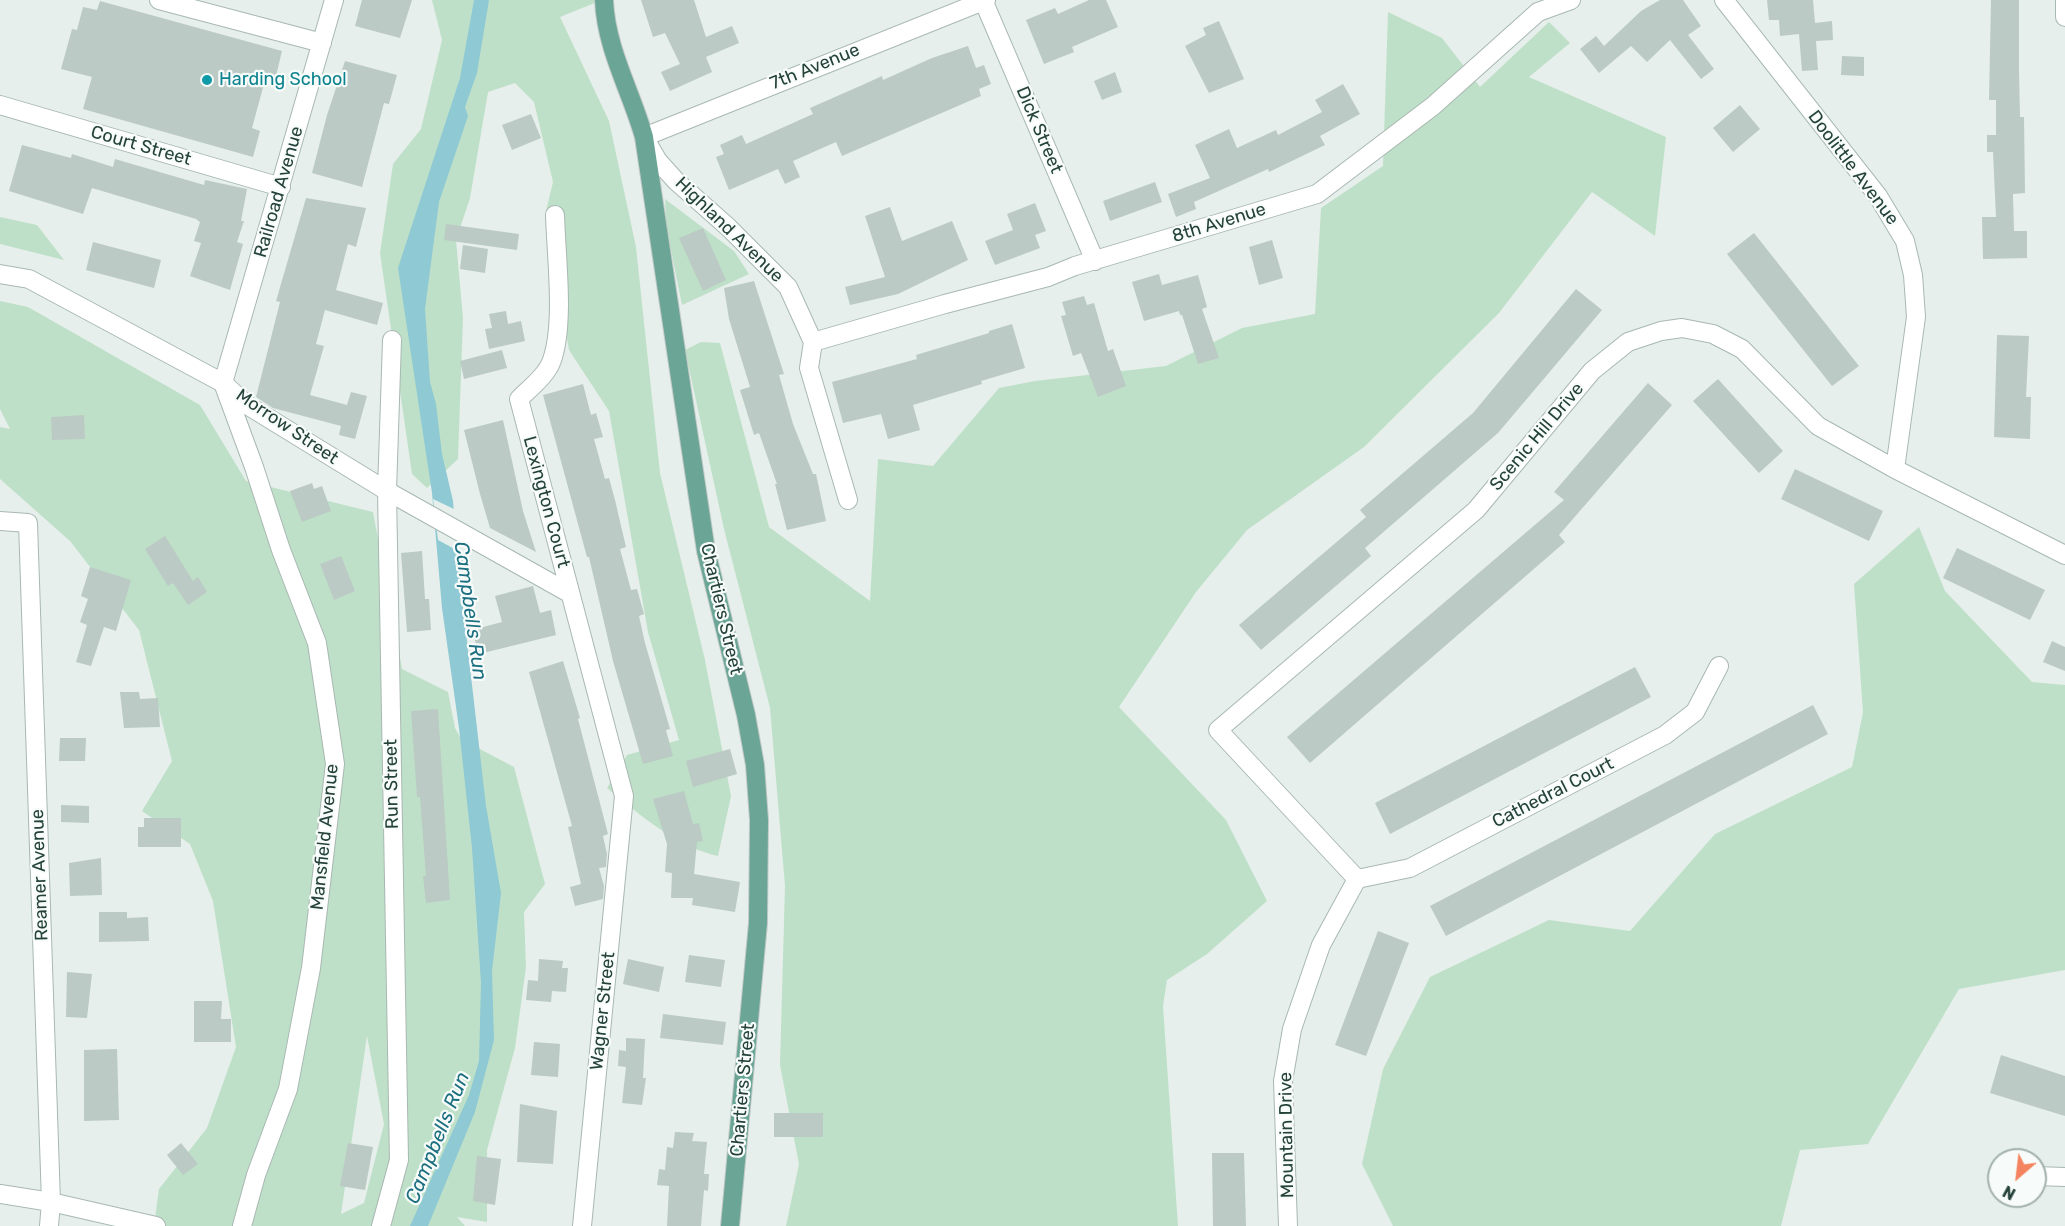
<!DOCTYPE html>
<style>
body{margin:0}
#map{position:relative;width:2065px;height:1226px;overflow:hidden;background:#e6efeb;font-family:Rubik,sans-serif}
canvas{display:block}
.north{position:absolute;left:1987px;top:1148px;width:60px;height:60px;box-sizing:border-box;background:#f7fbf9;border:2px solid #a3b1ad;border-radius:50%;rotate:208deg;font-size:16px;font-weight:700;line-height:24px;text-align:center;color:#24423a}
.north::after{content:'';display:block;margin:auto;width:21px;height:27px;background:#f4845f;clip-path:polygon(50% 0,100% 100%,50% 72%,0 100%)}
</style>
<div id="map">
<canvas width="2065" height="1226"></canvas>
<div class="north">N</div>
</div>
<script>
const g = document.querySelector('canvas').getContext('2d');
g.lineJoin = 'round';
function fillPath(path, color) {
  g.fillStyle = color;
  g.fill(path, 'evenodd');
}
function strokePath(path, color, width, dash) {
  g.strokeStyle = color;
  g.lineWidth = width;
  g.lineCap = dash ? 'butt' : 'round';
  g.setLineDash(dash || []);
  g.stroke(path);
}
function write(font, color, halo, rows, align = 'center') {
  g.font = font + ' Rubik,sans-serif';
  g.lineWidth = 4.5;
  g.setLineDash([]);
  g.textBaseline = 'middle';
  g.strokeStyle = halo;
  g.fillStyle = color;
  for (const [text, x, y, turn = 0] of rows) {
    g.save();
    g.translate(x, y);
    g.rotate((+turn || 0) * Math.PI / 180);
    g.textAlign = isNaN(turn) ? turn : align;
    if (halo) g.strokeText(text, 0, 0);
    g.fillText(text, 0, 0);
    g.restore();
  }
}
const green = new Path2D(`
 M 432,0 L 602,0 L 560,17 L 609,121 L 636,247 L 660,473 L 705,660 L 731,796 L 718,856 C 679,848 637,813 607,788 L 627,755 L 679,740 L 648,632 L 609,411 L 569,350 L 546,211 L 553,182 L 534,102 L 515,83 L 488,92 L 470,198 L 456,240 L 463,318 L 458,459 L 427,488 L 412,474 L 380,253 L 393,164 L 421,129 L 442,40 Z
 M 1388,12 L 1442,38 L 1480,87 L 1549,22 L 1570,43 L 1529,77 L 1666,137 L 1655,236 L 1592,192 L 1499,313 L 1364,447 L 1247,530 L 1196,592 L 1119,707 L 1226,820 L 1267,901 L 1207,954 L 1167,980 L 1163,1006 L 1178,1226 L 786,1226 L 799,1164 L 780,1065 L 785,886 L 770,708 L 724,529 L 685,350 L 701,342 L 720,343 L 769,527 L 870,601 L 878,459 L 933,466 L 999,388 L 1035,381 L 1166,366 L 1242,328 L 1315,314 L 1321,208 L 1383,166 Z
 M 665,199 L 734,251 L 749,274 L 682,305 L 666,225 Z
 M 0,217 L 37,225 L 64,260 L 0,244 Z
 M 0,301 L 28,307 L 200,405 L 246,481 L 373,512 L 402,669 L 448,692 L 455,728 L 461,739 L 514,767 L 545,884 L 524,912 L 526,967 L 515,1048 L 487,1150 L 487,1222 L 457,1217 L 465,1226 L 154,1226 L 159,1189 L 207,1128 L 236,1047 L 213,901 L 190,844 L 142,811 L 172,761 L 139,630 L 70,541 L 0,479 L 0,427 L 10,429 L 0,409 ZM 367,1036 L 384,1124 L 364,1203 L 341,1214 Z
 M 1919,527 L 1945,591 L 2032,682 L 2065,685 L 2065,970 L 1959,989 L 1868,1144 L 1800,1150 L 1781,1226 L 1393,1226 L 1362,1164 L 1383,1069 L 1430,977 L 1549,920 L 1630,931 L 1715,834 L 1852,767 L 1863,712 L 1854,584 Z`);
const water = new Path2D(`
 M 474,0 L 489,0 L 477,73 L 465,107 L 468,116 L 439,202 L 425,309 L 430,382 L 436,404 L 442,454 L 453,501 L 457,550 L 463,557 L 462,597 L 469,659 L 486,806 L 501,893 L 492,971 L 494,1040 L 475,1112 L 428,1226 L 410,1226 L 469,1095 L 479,1061 L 481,983 L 472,848 L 459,728 L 442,608 L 432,493 L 398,268 L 460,78 Z`);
const pier = new Path2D(`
 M 433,499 L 456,510 L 460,552 L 438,540 Z`);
const building = new Path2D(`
 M 362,0 L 412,0 L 400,38 L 355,26 Z
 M 641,0 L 694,0 L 706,37 L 732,26 L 739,43 L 706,57 L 712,72 L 670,91 L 661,72 L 680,64 L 665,33 L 653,37 Z
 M 1089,0 L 1106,0 L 1118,27 L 1072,47 L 1074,52 L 1044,64 L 1026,20 L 1055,8 L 1058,14 Z
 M 1660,0 L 1683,0 L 1701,26 L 1688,35 L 1714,69 L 1701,79 L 1670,40 L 1647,62 L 1631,46 L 1599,73 L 1580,49 L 1596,36 L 1604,46 L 1641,11 Z
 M 1767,0 L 1813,0 L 1815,23 L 1832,21 L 1833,40 L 1816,41 L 1818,70 L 1802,71 L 1799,34 L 1780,36 L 1779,20 L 1769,20 Z
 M 1991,0 L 2019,0 L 2019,71 L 2020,117 L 2024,117 L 2025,193 L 2013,194 L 2014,231 L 2027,231 L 2027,258 L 1983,259 L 1982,217 L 1996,217 L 1993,152 L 1987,152 L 1987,135 L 1996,135 L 1996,100 L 1989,100 Z
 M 100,1 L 282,51 L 276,76 L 267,73 L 252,128 L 260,131 L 253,157 L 83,109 L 92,77 L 61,69 L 72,29 L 77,30 L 83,7 L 97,10 Z
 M 1219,21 L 1244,79 L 1209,93 L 1185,46 L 1206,35 L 1203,28 Z
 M 968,46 L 976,68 L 984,65 L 991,84 L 979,89 L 981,96 L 842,156 L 836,142 L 793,161 L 800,177 L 785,184 L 778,169 L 729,190 L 716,157 L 724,154 L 720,145 L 742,135 L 746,144 L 813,114 L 810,108 L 860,86 L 882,76 L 883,80 L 932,58 Z
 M 1842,56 L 1864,57 L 1864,76 L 1841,75 Z
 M 345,61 L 397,75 L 389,104 L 384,103 L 362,187 L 312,173 L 327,115 Z
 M 1115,72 L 1122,92 L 1102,100 L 1094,81 Z
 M 1343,84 L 1360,114 L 1320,136 L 1325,145 L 1269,172 L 1268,169 L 1194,202 L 1196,209 L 1176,217 L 1168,194 L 1210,178 L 1195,145 L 1229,129 L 1237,148 L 1276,130 L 1278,135 L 1322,112 L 1315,100 Z
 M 1740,105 L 1760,129 L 1733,152 L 1713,128 Z
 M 531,114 L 541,138 L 512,150 L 502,125 Z
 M 22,145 L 71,158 L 72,154 L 113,167 L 115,159 L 204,185 L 205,180 L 247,189 L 241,221 L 244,221 L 237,242 L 243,244 L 230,290 L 190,276 L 201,243 L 194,241 L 200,222 L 196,219 L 92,188 L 83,214 L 9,191 Z
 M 1155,182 L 1162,202 L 1110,221 L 1103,201 Z
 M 306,198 L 366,208 L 356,247 L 348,244 L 336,290 L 383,303 L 377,325 L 325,310 L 316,344 L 324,346 L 310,395 L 347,405 L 351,392 L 367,396 L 355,439 L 339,435 L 341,426 L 273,408 L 256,397 L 280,302 L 276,301 Z
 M 1035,203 L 1046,231 L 1035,235 L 1040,248 L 995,265 L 985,241 L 1013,230 L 1007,214 Z
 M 890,207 L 902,241 L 952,221 L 968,260 L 898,294 L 850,305 L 845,287 L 885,277 L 865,216 Z
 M 446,224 L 519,234 L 517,250 L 444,240 Z
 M 703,228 L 726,280 L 703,291 L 679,238 Z
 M 1754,233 L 1859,366 L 1832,386 L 1727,254 Z
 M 1272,240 L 1283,278 L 1259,285 L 1249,247 Z
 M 93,242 L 161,260 L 154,288 L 86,270 Z
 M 463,245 L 488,249 L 485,273 L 460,269 Z
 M 1159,274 L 1162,285 L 1198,275 L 1207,307 L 1202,309 L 1219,358 L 1198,364 L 1182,315 L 1180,315 L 1179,311 L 1144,321 L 1132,282 Z
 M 754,281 L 784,374 L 779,375 L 793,424 L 813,474 L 816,474 L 826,521 L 787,530 L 775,484 L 777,484 L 759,433 L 754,435 L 740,390 L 750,387 L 729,319 L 724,288 Z
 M 1576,289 L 1602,310 L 1498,433 L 1365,548 L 1371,556 L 1261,650 L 1239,625 L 1366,517 L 1360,510 L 1473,413 Z
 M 1084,296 L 1087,305 L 1094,303 L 1108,351 L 1113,349 L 1126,386 L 1098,397 L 1081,353 L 1073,356 L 1061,316 L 1066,315 L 1062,302 Z
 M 506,311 L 508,324 L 521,321 L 525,341 L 489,349 L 485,329 L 492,328 L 489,314 Z
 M 1012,324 L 1025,368 L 981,381 L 982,384 L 913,405 L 920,430 L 888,439 L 881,414 L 843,423 L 832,382 L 917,359 L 916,355 L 989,333 L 989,331 Z
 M 1997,335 L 2029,336 L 2026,397 L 2031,397 L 2030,439 L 1994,437 Z
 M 502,350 L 507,368 L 464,379 L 460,361 Z
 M 1718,379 L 1783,451 L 1759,473 L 1693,401 Z
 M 1648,383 L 1672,405 L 1559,535 L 1565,542 L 1310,763 L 1287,737 L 1564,500 L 1554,492 Z
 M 583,384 L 591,415 L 596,413 L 603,437 L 594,439 L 605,479 L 609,478 L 615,500 L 626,547 L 620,549 L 631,590 L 637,589 L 644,614 L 639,616 L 645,643 L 670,729 L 666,730 L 673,756 L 643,764 L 613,661 L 589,557 L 587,557 L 543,395 Z
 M 84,415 L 85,439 L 52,440 L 51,417 Z
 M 503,420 L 523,511 L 536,552 L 490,528 L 480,494 L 464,430 Z
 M 1795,469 L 1883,511 L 1869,541 L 1781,499 Z
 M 312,483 L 314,489 L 322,486 L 331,511 L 302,522 L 290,491 Z
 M 165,536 L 193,581 L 198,577 L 207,592 L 188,605 L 173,583 L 168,586 L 145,549 Z
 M 1957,548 L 2045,590 L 2030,620 L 1943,578 Z
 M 422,551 L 425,599 L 429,599 L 431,630 L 407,632 L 401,553 Z
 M 341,556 L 355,591 L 334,600 L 320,564 Z
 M 90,567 L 131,580 L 116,631 L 104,627 L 91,666 L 76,662 L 87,625 L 80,622 L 88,599 L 81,596 Z
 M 533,586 L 540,613 L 551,610 L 556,635 L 479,654 L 472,630 L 502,622 L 495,596 Z
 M 2052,641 L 2065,647 L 2065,671 L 2043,662 Z
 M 563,661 L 580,718 L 578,719 L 608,834 L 603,836 L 607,854 L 606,867 L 599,868 L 604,886 L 603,899 L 575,906 L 570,887 L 581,884 L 568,827 L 572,826 L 529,672 Z
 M 1635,667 L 1651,697 L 1390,834 L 1375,803 Z
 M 120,692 L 139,692 L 140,699 L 158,698 L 160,727 L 124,728 Z
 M 1813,705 L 1828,734 L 1446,936 L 1430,906 Z
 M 438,709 L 450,900 L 426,903 L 423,876 L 426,876 L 420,797 L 417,797 L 411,711 Z
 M 60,738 L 86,738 L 85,761 L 59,761 Z
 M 730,749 L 737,774 L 693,787 L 686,761 Z
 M 684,791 L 693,824 L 699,823 L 703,841 L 697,842 L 694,874 L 740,882 L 735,912 L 692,905 L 693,898 L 671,898 L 672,873 L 665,872 L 667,844 L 653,799 Z
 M 61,805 L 89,806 L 89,823 L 61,822 Z
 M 144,818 L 181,818 L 181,847 L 138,847 L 138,827 L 144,827 Z
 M 101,858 L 102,895 L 70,896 L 69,863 Z
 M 99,912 L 127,912 L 127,918 L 148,917 L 149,941 L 99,942 Z
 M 1378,931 L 1409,943 L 1366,1056 L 1335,1045 Z
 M 689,955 L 725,960 L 721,987 L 685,982 Z
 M 539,959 L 563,961 L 562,968 L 568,968 L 566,992 L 552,991 L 551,1002 L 526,1000 L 528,980 L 538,981 Z
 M 628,959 L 664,967 L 659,992 L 623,984 Z
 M 67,972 L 92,974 L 87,1018 L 66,1017 Z
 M 194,1001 L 222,1001 L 221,1019 L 231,1019 L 231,1042 L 194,1042 Z
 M 663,1014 L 726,1022 L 723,1045 L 660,1038 Z
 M 626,1038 L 645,1039 L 643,1078 L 646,1078 L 642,1105 L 622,1103 L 626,1067 L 618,1066 L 619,1050 L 626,1051 Z
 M 534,1042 L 560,1044 L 558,1077 L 531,1075 Z
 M 117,1049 L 119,1120 L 84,1121 L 84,1050 Z
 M 2001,1055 L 2065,1076 L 2065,1116 L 1990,1093 Z
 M 520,1104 L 557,1111 L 553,1164 L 517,1162 Z
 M 774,1113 L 823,1113 L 823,1137 L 774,1137 Z
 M 675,1132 L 694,1133 L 692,1141 L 707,1142 L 704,1174 L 709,1174 L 708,1191 L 704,1190 L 701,1226 L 667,1226 L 669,1186 L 657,1185 L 659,1169 L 665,1170 L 667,1147 L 673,1148 Z
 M 181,1143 L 198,1164 L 183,1175 L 167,1155 Z
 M 348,1143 L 373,1147 L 365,1190 L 340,1186 Z
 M 1212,1153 L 1244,1153 L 1246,1226 L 1213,1226 Z
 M 477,1156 L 501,1159 L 495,1205 L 473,1201 Z`);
const street = new Path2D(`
 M 159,0 L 322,43
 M 983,0 L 1095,261
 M 1724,0 L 1878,196 L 1905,241 L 1913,275 L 1916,317 L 1895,469
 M 2065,0 L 2065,17
 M 0,105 L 281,187
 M 555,215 C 556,255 565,323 552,360 C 547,375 530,388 519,399 L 624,796 L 582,1226
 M 0,274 L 29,279 L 223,383 L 247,405 L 387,491 L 569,593
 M 813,342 L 945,304 L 1048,277 L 1075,266 L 1317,194 L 1433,106 L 1538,12 L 1571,0
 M 848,500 L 809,368 L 813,342 L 788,287 L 728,227 L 676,181 L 658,161 L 644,137 L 986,0
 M 0,521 L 28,523 L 51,1202 L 49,1226
 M 1357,879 L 1218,730 L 1476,510 L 1592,371 L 1628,342 L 1661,331 L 1682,328 L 1713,334 L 1742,349 L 1818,426 L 1895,469 L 2065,555
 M 1357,879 L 1410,868 L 1665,735 L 1695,712 L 1719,666
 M 2035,1176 L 2065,1177
 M 0,1194 L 51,1202 L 156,1226
 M 242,1226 L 256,1175 L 288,1089 L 311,968 L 335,764 L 317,643 L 281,550 L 254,467 L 223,383 L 334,0
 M 381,1226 L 399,1160 L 387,491 L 392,340
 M 1288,1226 L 1283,1081 L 1292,1029 L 1321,945 L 1357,879`);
const primary = new Path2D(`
 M 604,0 C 606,49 631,91 644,137 L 706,551 L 746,715 L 755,765 L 759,820 L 758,923 L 730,1226`);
const markers = [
 [207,80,6,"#0f9aa8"]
];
const streetNames = [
 ["7th Avenue",815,67,-22],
 ["Dick Street",1039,130,67],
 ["Court Street",141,146,16],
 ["Doolittle Avenue",1853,168,53],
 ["Railroad Avenue",279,192,-74],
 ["8th Avenue",1219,223,-17],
 ["Highland Avenue",729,230,44],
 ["Morrow Street",287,427,34],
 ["Scenic Hill Drive",1537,437,-50],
 ["Lexington Court",546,502,75],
 ["Chartiers Street",721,609,77],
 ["Run Street",392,784,-91],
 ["Cathedral Court",1553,793,-27],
 ["Mansfield Avenue",325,837,-84],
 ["Reamer Avenue",40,875,-92],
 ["Wagner Street",603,1011,-84],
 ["Chartiers Street",743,1090,-85],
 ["Mountain Drive",1287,1135,-91]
];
const cultureNames = [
 ["Harding School",219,80]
];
const waterNames = [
 ["Campbells Run",470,611,82],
 ["Campbells Run",438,1138,-68]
];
fillPath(green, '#bfe0c8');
fillPath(water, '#8ec9d4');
fillPath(pier, '#e6efeb');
fillPath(building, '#bbcac4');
strokePath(street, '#a8b8b2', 20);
strokePath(primary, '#c2cac8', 20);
strokePath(street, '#fff', 18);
strokePath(primary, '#6aa596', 18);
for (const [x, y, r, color] of markers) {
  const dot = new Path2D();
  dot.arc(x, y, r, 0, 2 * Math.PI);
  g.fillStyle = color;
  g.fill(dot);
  strokePath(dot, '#f7fbf9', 2);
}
write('18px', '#24423a', '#f7fbf9', streetNames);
write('18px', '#0d838f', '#f7fbf9', cultureNames, 'left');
write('italic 20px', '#1c6f80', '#f7fbf9', waterNames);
</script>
